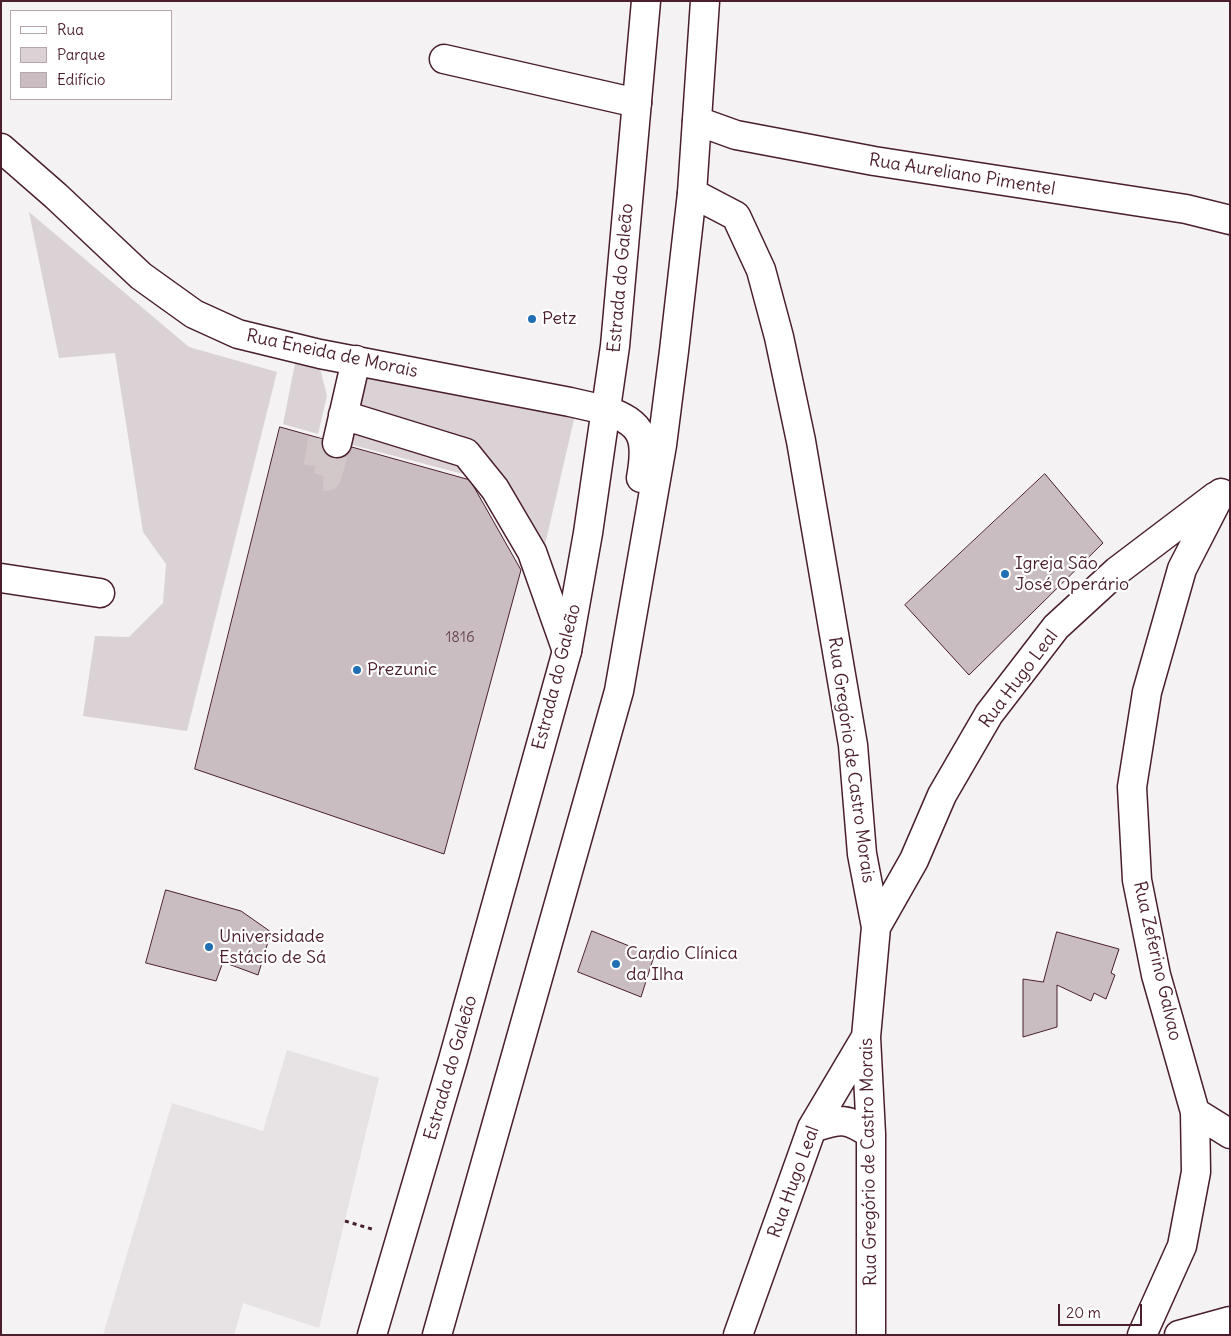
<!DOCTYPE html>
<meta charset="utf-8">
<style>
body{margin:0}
#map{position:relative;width:1231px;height:1336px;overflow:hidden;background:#f4f2f2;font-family:Delius,sans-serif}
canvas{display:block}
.frame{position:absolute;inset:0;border:2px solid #4a1f2b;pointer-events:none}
.legend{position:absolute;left:10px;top:10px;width:162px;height:90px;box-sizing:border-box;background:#fff;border:1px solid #b7a5aa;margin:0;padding:6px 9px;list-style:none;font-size:15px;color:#4a1f2b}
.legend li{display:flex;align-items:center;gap:10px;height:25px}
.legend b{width:25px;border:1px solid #b7a5aa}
.scale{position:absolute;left:1058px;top:1304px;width:84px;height:22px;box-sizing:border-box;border:2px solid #4a1f2b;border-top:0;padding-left:6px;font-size:15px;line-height:18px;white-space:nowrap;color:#4a1f2b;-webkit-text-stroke:4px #fff;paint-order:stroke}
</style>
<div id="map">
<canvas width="1231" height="1336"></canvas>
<div class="frame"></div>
<ul class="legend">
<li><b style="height:6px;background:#fff"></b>Rua</li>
<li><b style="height:14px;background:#dbd2d5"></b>Parque</li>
<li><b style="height:14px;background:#cabdc1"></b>Edifício</li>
</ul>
<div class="scale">20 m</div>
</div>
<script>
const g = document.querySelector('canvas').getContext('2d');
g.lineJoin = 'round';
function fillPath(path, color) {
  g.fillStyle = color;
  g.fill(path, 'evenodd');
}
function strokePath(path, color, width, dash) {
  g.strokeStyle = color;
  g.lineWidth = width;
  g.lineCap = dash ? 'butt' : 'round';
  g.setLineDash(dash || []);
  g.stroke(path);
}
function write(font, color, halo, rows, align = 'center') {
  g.font = font + ' Delius,sans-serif';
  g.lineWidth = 4.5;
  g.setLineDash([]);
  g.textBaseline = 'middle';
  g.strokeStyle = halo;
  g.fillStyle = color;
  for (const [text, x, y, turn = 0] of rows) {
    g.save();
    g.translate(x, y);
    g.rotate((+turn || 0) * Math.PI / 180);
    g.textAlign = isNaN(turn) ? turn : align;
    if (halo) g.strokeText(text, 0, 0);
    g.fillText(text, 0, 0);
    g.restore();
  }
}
const built = new Path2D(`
 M 287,1050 L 379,1078 L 319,1328 L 243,1303 L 234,1335 L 103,1335 L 172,1103 L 263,1131 Z`);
const green = new Path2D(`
 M 29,212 L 189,347 L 277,372 L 187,731 L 83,716 L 95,636 L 129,637 L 163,603 L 166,564 L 143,532 L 115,353 L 59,358 Z
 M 297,353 L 317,356 L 327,396 L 318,434 L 283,424 Z
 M 361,368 L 575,415 L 542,558 L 500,484 L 352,410 Z
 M 346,420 L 460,455 L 467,475 L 341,442 Z`);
const building = new Path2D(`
 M 280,427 L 470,480 L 521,570 L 444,854 L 195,769 Z
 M 1045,474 L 1103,543 L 969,675 L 905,605 Z
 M 166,890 L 241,911 L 271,932 L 258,975 L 223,962 L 216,981 L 146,963 Z
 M 592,931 L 654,956 L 641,997 L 578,972 Z
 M 1057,932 L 1119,949 L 1111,973 L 1115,975 L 1106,999 L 1094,993 L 1091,1001 L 1057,985 L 1057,1027 L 1023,1037 L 1023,979 L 1043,982 Z`);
const minorTunnel = new Path2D(`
 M 322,439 L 317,470 L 318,474 L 322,477 L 327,477 L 337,443`);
const path = new Path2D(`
 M 345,1221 L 375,1230`);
const minor = new Path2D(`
 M 444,59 L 637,103
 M 697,121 L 736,135 L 874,161 L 1186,209 L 1230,220
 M 1,148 L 56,196 L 141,276 L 194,314 L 238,334 L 320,354 L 570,402 L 605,410
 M 692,193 L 736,216 L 761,270 L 779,337 L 801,441 L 853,745 L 862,854 L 876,927 L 866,1037 L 871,1134 L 871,1335
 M 343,415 L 466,453 L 495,489 L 532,552 L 567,651
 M 337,443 L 356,360
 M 1221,493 L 1182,569 L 1147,692 L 1132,787 L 1137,880 L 1156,975 L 1195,1112 L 1230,1134
 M 1,578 L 100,593
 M 876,927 L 914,860 L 942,795 L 989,714 L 1056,627 L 1117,571 L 1216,496
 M 812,1128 C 841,1119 845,1117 871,1134
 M 738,1335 L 812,1128 L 866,1037
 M 1142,1335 L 1182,1246 L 1196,1172 L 1195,1112
 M 1179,1335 L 1230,1321`);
const major = new Path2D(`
 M 605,410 C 644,423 648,439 641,478
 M 372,1335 L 453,1060 L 567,651 L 588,533 L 615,346 L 646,1
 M 437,1335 L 619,691 L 662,445 L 674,351 L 692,193 L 705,1`);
const markers = [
 [532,319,5,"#1f6fb2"],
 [1005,574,5,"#1f6fb2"],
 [357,670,5,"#1f6fb2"],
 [209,947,5,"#1f6fb2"],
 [616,964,5,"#1f6fb2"]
];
const numberNames = [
 ["1816",460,638]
];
const streetNames = [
 ["Rua Aureliano Pimentel",962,175,9],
 ["Estrada do Galeão",621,278,-85],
 ["Rua Eneida de Morais",332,354,12],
 ["Estrada do Galeão",557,677,-76],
 ["Rua Hugo Leal",1019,679,-53],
 ["Rua Gregório de Castro Morais",851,760,82],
 ["Rua Zeferino Galvao",1157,961,77],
 ["Estrada do Galeão",451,1068,-74],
 ["Rua Gregório de Castro Morais",869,1162,-91],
 ["Rua Hugo Leal",794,1182,-70]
];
const poiNames = [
 ["Petz",542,319],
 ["Igreja São",1015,564],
 ["José Operário",1015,585],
 ["Prezunic",367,670],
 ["Universidade",219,937],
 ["Estácio de Sá",219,958],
 ["Cardio Clínica",626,954],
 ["da Ilha",626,975]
];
fillPath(built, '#e7e2e3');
fillPath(green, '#dbd2d5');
fillPath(building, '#cabdc1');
strokePath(building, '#4a1f2b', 1);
strokePath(minorTunnel, '#d2c8ca', 28, [28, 14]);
strokePath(minor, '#4a1f2b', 31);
strokePath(major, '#4a1f2b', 31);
strokePath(path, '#4a1f2b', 3, [4, 4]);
strokePath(minor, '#fff', 28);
strokePath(major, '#fff', 28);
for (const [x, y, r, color] of markers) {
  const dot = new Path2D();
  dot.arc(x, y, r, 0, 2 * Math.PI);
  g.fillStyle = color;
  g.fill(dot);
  strokePath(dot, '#fff', 2);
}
write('15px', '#6a4650', null, numberNames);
write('18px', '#4a1f2b', '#fff', streetNames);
write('18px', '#4a1f2b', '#fff', poiNames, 'left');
</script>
